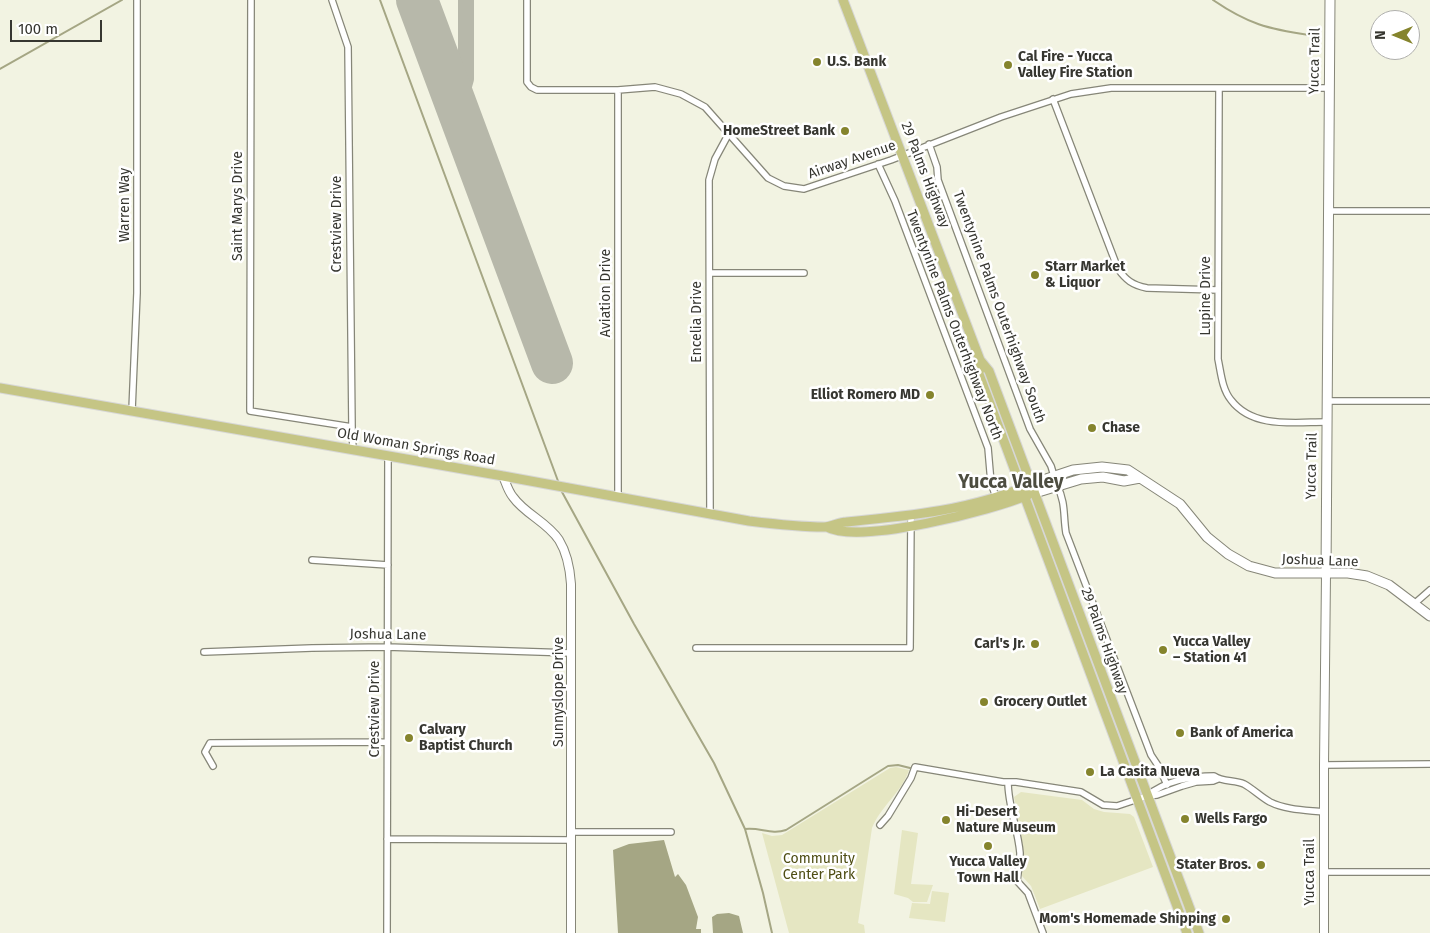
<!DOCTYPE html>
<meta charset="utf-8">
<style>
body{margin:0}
#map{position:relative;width:1430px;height:933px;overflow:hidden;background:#f2f3e2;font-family:"Fira Sans",sans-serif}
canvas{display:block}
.north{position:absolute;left:1370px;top:10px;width:50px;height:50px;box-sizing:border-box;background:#fff;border:1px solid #afafac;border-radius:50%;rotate:270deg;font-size:14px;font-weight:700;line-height:20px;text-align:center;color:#363630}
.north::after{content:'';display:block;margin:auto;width:18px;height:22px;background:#85842d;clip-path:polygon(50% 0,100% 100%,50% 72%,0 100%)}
.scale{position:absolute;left:10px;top:20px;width:92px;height:22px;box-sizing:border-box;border:2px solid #363630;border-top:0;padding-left:6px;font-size:15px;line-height:18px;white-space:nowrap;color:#363630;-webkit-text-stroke:4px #fff;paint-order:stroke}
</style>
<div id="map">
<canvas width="1430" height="933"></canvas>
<div class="north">N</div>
<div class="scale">100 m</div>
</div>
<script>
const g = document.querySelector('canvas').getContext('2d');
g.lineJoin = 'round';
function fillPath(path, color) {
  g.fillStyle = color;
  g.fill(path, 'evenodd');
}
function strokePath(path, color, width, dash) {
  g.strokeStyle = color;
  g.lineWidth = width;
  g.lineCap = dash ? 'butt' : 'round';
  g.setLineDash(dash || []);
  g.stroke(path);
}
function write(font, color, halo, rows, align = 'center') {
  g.font = font + ' "Fira Sans",sans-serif';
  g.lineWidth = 5;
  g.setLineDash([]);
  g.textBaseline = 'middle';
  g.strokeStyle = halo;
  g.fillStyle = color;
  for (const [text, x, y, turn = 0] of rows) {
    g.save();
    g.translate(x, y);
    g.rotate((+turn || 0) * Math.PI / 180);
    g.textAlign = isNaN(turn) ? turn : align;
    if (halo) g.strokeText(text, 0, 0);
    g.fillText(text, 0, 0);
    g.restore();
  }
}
const green = new Path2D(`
 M 896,767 L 909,770 C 902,792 880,807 872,828 L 858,923 L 864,925 L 865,933 L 789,933 L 762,833 L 772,836 L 782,835 L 890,768 Z
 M 1021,792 L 1082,800 L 1094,809 L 1104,812 L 1130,814 L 1134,817 L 1153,867 L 1040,909 L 1031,886 L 1022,876 L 1023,848 L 1014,797 Z
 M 902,830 L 918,833 L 911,884 L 933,885 L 927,902 L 913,902 L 908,898 L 894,894 Z
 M 932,891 L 949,893 L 945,922 L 909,918 L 912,903 L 930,904 Z`);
const water = new Path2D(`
 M 664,840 L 675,877 L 678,874 L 686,885 L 698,917 L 696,929 L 701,929 L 701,933 L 618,933 L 613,850 L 629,844 Z
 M 729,913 L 739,916 L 743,933 L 713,933 L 712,917 L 717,914 Z`);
const stream = new Path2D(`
 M 380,0 L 558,481
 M 1213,0 C 1248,24 1268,29 1309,35
 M 0,69 L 122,0
 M 562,492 L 634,624 L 714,763 L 745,829 L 763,893 L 772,933
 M 745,829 C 760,827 771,835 786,830 L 888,766 L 898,765 L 910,768`);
const taxiway = new Path2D(`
 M 453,97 L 462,93 L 466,79 L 466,0`);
const runway = new Path2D(`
 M 417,0 L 552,363`);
const minor = new Path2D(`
 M 251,0 L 250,411 L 352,427
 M 332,0 L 348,47 L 352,427 L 353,450
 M 527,0 L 527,82 L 531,87 L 537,90 L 618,90 L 655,87 L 681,94 L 705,107 L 768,178 L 784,186 L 804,189 L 891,160 L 1001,117 L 1071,94 L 1111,88 L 1329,88
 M 1219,88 L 1218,359 C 1221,373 1222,389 1231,400 C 1253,429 1295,422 1326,422
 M 1053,99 L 1118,269 C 1126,280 1132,285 1147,288 L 1218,290
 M 929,144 L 937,167 L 938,180 L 1030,429 L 1051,466 L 1054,476
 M 878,164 L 895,201 L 988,448 L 991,483 L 996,497
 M 1328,211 L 1430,211
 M 710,273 L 804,273
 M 1327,401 L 1430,401
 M 132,410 L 137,293 L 137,0
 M 1057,485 C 1066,504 1063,514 1066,533 L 1151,755 L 1159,767 L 1167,785
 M 618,497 L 618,90
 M 710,514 L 709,180 L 715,159 L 728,135
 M 312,560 L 388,565
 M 1414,604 L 1430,590
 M 696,648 L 910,648 L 911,516
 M 204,652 L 312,648 L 387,647 L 571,653
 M 1324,765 L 1430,764
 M 213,766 L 205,752 L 210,743 L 387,742
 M 1008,782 C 1008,806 1018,829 1020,853 C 1020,862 1018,872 1017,881 L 1028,893 L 1043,933
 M 1147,796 C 1164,781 1192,776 1214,776 C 1222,782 1235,780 1244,784 C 1253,789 1261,797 1270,802 C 1286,810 1306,810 1324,812
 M 880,825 L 888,816 L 911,778 L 915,767 L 1003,782 L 1016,782 L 1081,792 L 1103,805 L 1117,806 L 1147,796 L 1157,795 L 1182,786 L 1196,782 L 1213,781 L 1218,779
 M 571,832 L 671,832
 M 387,839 L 571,840
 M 1324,872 L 1430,872
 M 387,933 L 388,456`);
const tertiary = new Path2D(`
 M 503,476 C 506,483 508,491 513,497 C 525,514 547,522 559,540 C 567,553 570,569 571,584 L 571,933
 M 1324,933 L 1324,765 L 1326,574`);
const secondary = new Path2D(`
 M 1031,484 L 1073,470 L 1102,467 L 1128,470 L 1180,504 L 1207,537 L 1228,554 L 1249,566 L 1275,573 L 1348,573 L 1367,576 L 1389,585 L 1430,616
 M 1035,493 L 1081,479 L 1103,477 L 1124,481 L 1140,478
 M 1326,574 L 1330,0`);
const primary = new Path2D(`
 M 843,0 L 980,360 L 989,371 L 1199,933
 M 980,360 L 979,374 L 1187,933
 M 0,388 L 503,476 L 749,521 C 774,524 799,527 824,527 C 832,527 839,522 846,522 C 909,516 973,510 1031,484
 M 827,527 C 859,545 993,510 1028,495`);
const markers = [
 [817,62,5,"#85842d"],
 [1008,65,5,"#85842d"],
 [845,131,5,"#85842d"],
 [1035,275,5,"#85842d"],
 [930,395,5,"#85842d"],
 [1092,428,5,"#85842d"],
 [1035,644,5,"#85842d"],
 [1163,650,5,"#85842d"],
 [984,702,5,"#85842d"],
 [1180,733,5,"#85842d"],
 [409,738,5,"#85842d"],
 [1090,772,5,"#85842d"],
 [1185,819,5,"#85842d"],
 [946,820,5,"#85842d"],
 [988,846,5,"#85842d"],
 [1261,865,5,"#85842d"],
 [1226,919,5,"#85842d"]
];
const poiNames = [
 ["Cal Fire - Yucca",1018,57],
 ["Valley Fire Station",1018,73],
 ["U.S. Bank",827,62],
 ["HomeStreet Bank",835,131,"right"],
 ["Starr Market",1045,267],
 ["& Liquor",1045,283],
 ["Elliot Romero MD",920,395,"right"],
 ["Chase",1102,428],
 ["Yucca Valley",1173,642],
 ["– Station 41",1173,658],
 ["Carl's Jr.",1025,644,"right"],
 ["Grocery Outlet",994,702],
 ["Calvary",419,730],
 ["Baptist Church",419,746],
 ["Bank of America",1190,733],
 ["La Casita Nueva",1100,772],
 ["Hi-Desert",956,812],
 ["Nature Museum",956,828],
 ["Wells Fargo",1195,819],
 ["Yucca Valley",988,862,"center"],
 ["Town Hall",988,878,"center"],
 ["Stater Bros.",1251,865,"right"],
 ["Mom's Homemade Shipping",1216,919,"right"]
];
const streetNames = [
 ["Yucca Trail",1315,61,-89],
 ["Airway Avenue",852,160,-19],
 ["29 Palms Highway",925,175,69],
 ["Warren Way",125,205,-90],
 ["Saint Marys Drive",238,206,-90],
 ["Crestview Drive",337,224,-90],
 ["Aviation Drive",606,293,-90],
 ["Lupine Drive",1206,296,-90],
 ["Twentynine Palms Outerhighway South",999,307,70],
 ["Encelia Drive",697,322,-90],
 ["Twentynine Palms Outerhighway North",954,325,69],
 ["Old Woman Springs Road",416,447,10],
 ["Yucca Trail",1312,466,-89],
 ["Joshua Lane",1320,561,2],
 ["Joshua Lane",388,635,1],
 ["29 Palms Highway",1104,641,70],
 ["Sunnyslope Drive",559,692,-90],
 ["Crestview Drive",375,709,-90],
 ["Yucca Trail",1310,872,-90]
];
const parkNames = [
 ["Community",819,859],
 ["Center Park",819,875]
];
const districtNames = [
 ["Yucca Valley",1011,483]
];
fillPath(green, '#e5e6c2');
fillPath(water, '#a5a684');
strokePath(stream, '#a5a684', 2);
strokePath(taxiway, '#b7b8aa', 16);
strokePath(runway, '#b7b8aa', 42);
strokePath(minor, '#868678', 8);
strokePath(tertiary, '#868678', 10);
strokePath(secondary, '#868678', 11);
strokePath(primary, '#d7d7d6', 11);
strokePath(minor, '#fff', 5.5);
strokePath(tertiary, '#fff', 8);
strokePath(secondary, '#fff', 9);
strokePath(primary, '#c5c585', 9);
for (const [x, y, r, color] of markers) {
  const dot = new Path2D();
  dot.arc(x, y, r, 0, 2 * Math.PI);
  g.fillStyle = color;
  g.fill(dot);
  strokePath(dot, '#fff', 2);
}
write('bold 14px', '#363630', '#fff', poiNames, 'left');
write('14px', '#363630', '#fff', streetNames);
write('14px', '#4e4d13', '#fff', parkNames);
write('bold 19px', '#4d4d40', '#fff', districtNames);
</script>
